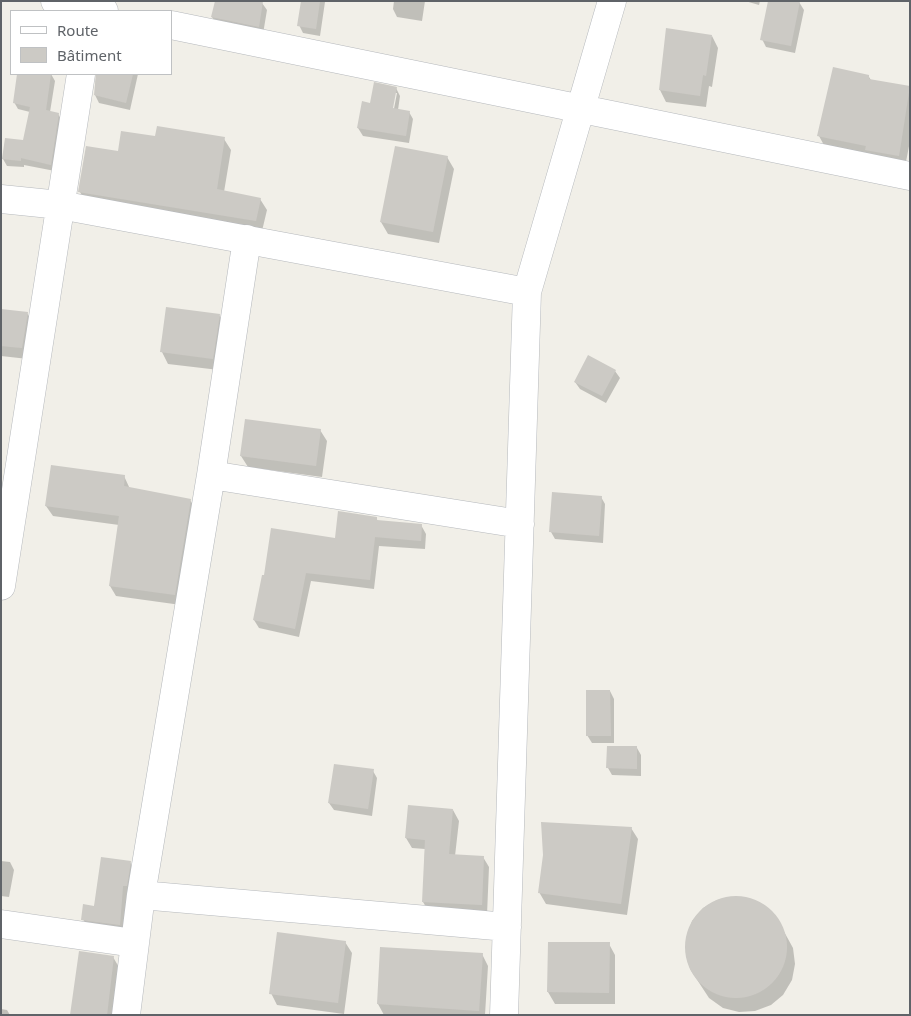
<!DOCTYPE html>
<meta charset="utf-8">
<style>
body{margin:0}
#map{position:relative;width:911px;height:1016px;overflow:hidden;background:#f1efe8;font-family:"Noto Sans",sans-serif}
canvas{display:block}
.frame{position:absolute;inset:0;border:2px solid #5f6368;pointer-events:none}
.legend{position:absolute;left:10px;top:10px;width:162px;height:65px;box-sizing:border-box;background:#fff;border:1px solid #bfc1c3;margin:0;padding:6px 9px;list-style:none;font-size:15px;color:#5f6368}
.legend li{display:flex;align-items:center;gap:10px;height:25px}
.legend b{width:25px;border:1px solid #bfc1c3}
</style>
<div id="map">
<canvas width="911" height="1016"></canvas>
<div class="frame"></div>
<ul class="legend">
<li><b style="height:6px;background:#fff"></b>Route</li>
<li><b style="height:14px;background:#cccac5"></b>Bâtiment</li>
</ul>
</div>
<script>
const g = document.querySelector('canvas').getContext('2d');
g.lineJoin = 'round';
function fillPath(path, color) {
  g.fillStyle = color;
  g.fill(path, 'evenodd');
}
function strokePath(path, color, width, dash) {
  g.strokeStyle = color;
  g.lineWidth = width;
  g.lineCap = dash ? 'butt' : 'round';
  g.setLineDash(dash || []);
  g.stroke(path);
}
const shadow = new Path2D(`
 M 302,1 L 325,2 L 320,36 L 303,33 L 299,25 Z
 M 394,1 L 425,1 L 422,21 L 397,17 L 393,9 Z
 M 745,1 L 760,1 L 759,5 Z
 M 799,2 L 804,10 L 795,53 L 766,47 L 762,39 Z
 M 262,3 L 267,10 L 263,34 L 217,25 L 212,17 Z
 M 712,36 L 718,48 L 712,87 L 709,86 L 706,107 L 666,102 L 660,90 Z
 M 18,74 L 51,74 L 55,81 L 50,112 L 58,114 L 62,121 L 55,171 L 24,165 L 24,167 L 7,166 L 3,159 L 24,142 L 30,112 L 18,109 L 14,102 Z
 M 96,74 L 138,74 L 130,110 L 99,103 L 95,95 Z
 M 869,77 L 871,80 L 910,87 L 910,141 L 905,167 L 825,147 L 819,136 Z
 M 396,88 L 400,96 L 398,110 L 409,112 L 413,119 L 409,143 L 363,136 L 358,128 L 371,104 ZM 394,93 L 397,93 L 393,114 L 391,114 Z
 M 156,137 L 224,139 L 231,150 L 224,192 L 260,199 L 267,210 L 262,231 L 86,203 L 80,192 Z
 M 447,157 L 454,169 L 439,243 L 388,234 L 381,222 Z
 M 1,310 L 27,313 L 34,325 L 28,359 L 1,356 Z
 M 219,315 L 226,326 L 219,370 L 168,364 L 162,352 Z
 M 615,371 L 620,378 L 606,403 L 580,389 L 575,382 Z
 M 320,430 L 327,441 L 322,477 L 248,467 L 241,456 Z
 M 124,476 L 130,489 L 190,500 L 196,510 L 181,605 L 116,596 L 110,586 L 119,525 L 53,516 L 46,506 Z
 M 601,497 L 605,504 L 603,543 L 555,539 L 551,532 Z
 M 376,518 L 378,521 L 421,525 L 426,534 L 425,549 L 379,546 L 374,589 L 311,581 L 299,637 L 259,628 L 254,620 L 336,539 Z
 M 610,691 L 614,699 L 614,743 L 592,743 L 587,735 Z
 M 637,748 L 641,755 L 641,776 L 612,775 L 608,768 Z
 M 373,771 L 377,778 L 372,816 L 334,810 L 329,803 Z
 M 453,810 L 459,821 L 455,856 L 483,857 L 489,867 L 487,915 L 429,912 L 423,902 L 425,849 L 412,848 L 406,838 Z
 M 631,828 L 638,839 L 627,915 L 546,904 L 539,892 Z
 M 1,861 L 10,862 L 14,870 L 9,897 L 1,896 Z
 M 130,862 L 134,870 L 130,893 L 127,893 L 124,932 L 87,927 L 83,919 Z
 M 733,897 L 750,899 L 765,906 L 776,917 L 793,948 L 795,964 L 792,980 L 783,995 L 771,1005 L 755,1011 L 739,1012 L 723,1008 L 709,998 L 690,969 L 686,953 L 687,936 L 692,921 L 703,908 L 717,900 Z
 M 345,942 L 352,953 L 344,1014 L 277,1005 L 271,993 Z
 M 549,943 L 609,944 L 615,955 L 615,1004 L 555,1004 L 548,992 Z
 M 482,954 L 488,966 L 485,1015 L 384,1015 L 378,1004 Z
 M 113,957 L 120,969 L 115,1015 L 72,1015 Z
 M 1,1009 L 7,1010 L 10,1015 L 1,1015 Z`);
const building = new Path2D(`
 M 215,1 L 263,1 L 259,27 L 211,17 Z
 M 301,1 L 320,1 L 316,29 L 297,26 Z
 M 768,1 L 800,1 L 791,46 L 760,40 Z
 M 666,28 L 712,35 L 706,76 L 703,75 L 700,96 L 659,90 Z
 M 833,67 L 869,75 L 869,79 L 910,86 L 899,156 L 865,150 L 866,146 L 817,136 Z
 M 17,74 L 51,74 L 46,110 L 59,113 L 51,165 L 21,158 L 21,161 L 2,159 L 5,138 L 23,140 L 30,107 L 13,103 Z
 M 96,74 L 133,74 L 126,103 L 94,95 Z
 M 374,82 L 397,87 L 393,108 L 410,111 L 406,136 L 357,128 L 362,101 L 370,103 Z
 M 157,126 L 225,137 L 217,189 L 261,198 L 256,221 L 78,192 L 86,146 L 118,151 L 121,131 L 155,136 Z
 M 395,146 L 448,156 L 433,232 L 380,222 Z
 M 166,307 L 220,314 L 213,359 L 160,352 Z
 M 1,309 L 28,312 L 22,348 L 1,346 Z
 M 588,355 L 616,370 L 602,396 L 574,382 Z
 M 245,419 L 321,429 L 316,466 L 240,456 Z
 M 51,465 L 125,475 L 124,486 L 191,499 L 175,595 L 109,586 L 119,516 L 45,506 Z
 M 552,492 L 602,496 L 599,536 L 549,532 Z
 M 338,511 L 377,517 L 377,520 L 422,524 L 421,541 L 375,537 L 370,580 L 306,573 L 295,629 L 253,620 L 262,575 L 264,575 L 271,528 L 335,538 Z
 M 586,690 L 610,690 L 611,736 L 586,736 Z
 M 607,746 L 637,746 L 637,769 L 606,768 Z
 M 334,764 L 374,769 L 368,809 L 328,803 Z
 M 408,805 L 453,809 L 449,854 L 484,856 L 482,905 L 422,902 L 425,840 L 405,838 Z
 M 541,822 L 632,827 L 621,904 L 538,893 L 543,855 Z
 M 101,857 L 131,861 L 127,886 L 123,886 L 120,925 L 81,920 L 83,904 L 94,906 Z
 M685 947a51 51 0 1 1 102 0a51 51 0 1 1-102 0Z
 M 277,932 L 346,941 L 338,1003 L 269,994 Z
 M 548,942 L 610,942 L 609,993 L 547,992 Z
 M 380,947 L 483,953 L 479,1011 L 377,1004 Z
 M 79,951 L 114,956 L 107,1015 L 70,1015 Z`);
const minor = new Path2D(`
 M 55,1 L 104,11
 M 171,25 L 910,176
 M 1,199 L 60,205 L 527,292
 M 211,475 L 520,524
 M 1,586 L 81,74
 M 141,895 L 507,927
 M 1,924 L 134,943
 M 126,1015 L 141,895 L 211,475 L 247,239
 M 504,1015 L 527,292 L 612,1`);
fillPath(shadow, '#0003');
fillPath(building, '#cccac5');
strokePath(minor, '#b5b8bc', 29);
strokePath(minor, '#fff', 28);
</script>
